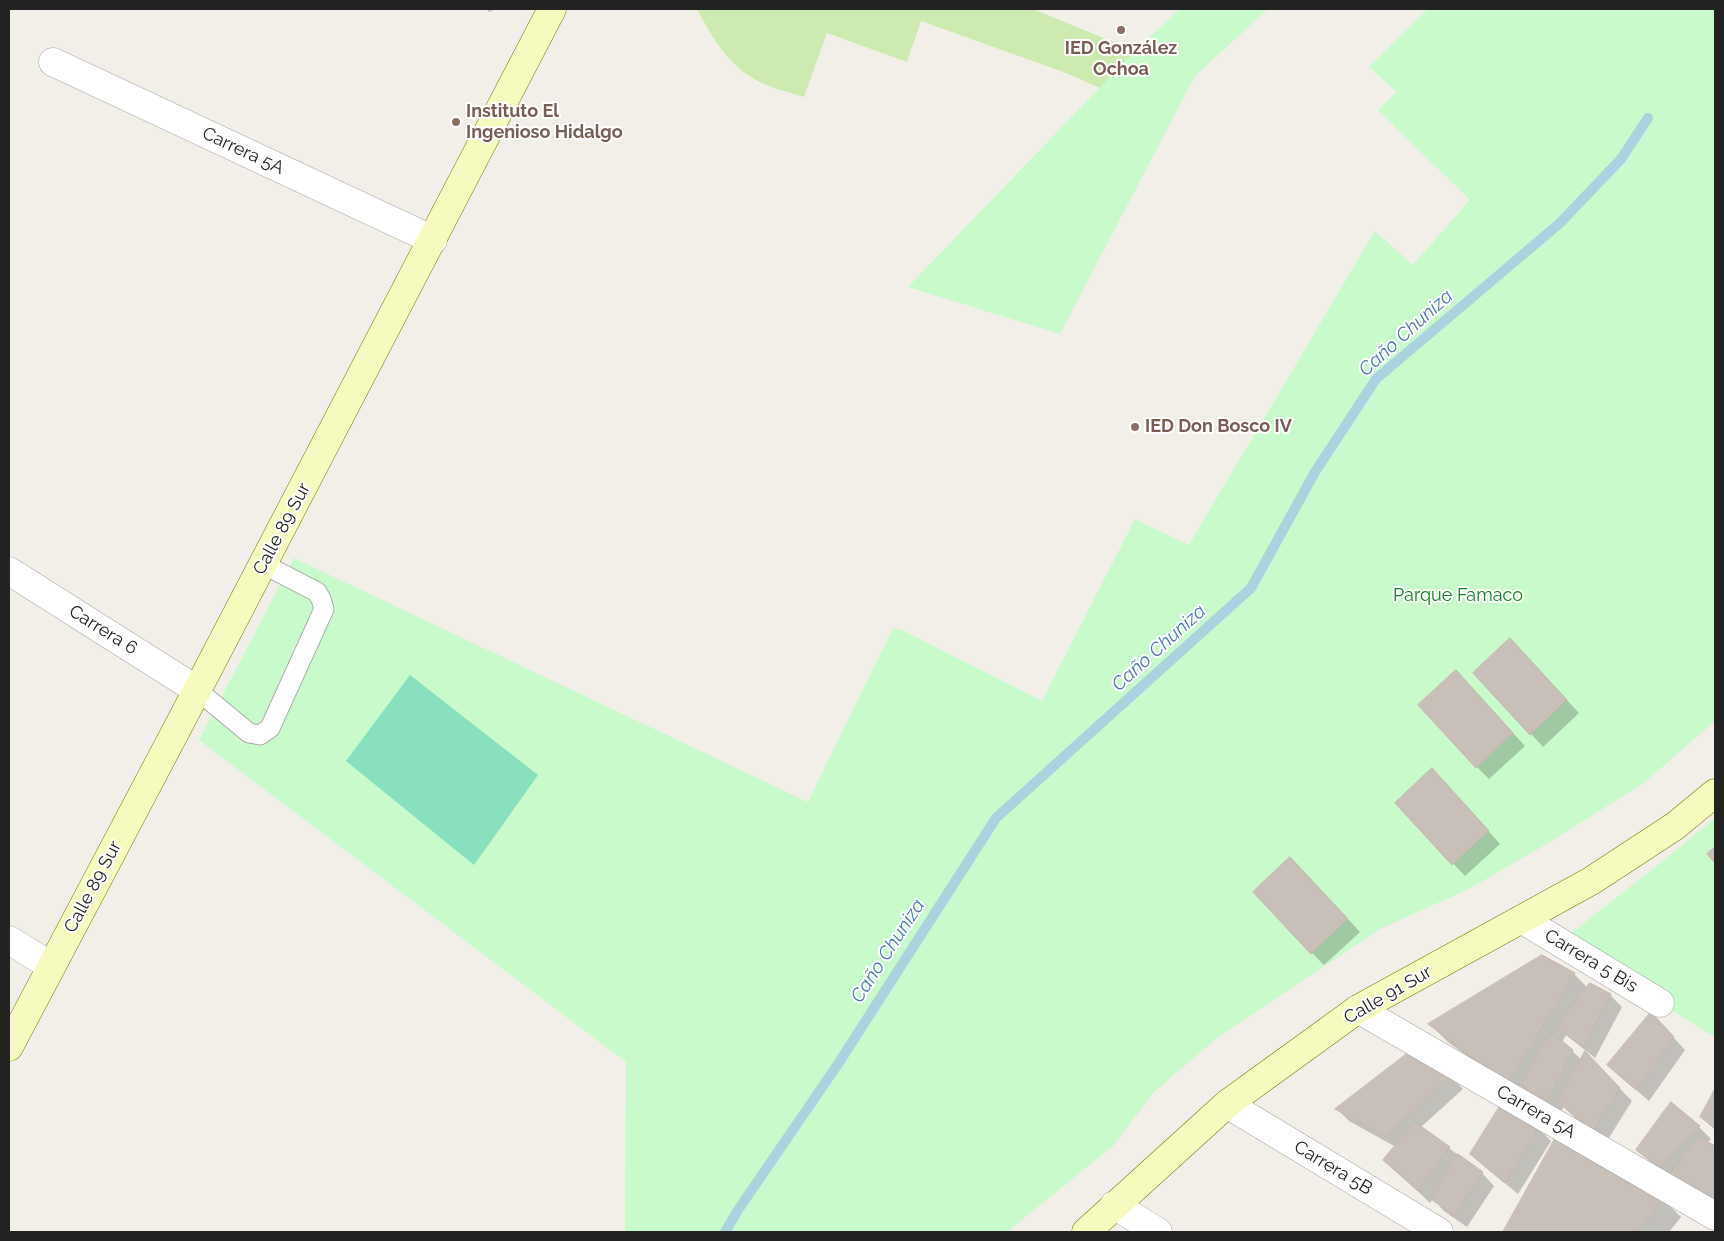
<!DOCTYPE html>
<meta charset="utf-8">
<style>
body{margin:0}
#map{position:relative;width:1724px;height:1241px;overflow:hidden;background:#f2efe9;font-family:Raleway,sans-serif}
canvas{display:block}
.frame{position:absolute;inset:0;border:10px solid #222;pointer-events:none}
</style>
<div id="map">
<canvas width="1724" height="1241"></canvas>
<div class="frame"></div>
</div>
<script>
const g = document.querySelector('canvas').getContext('2d');
g.lineJoin = 'round';
function fillPath(path, color) {
  g.fillStyle = color;
  g.fill(path, 'evenodd');
}
function strokePath(path, color, width, dash) {
  g.strokeStyle = color;
  g.lineWidth = width;
  g.lineCap = dash ? 'butt' : 'round';
  g.setLineDash(dash || []);
  g.stroke(path);
}
function write(font, color, halo, rows, align = 'center') {
  g.font = font + ' Raleway,sans-serif';
  g.lineWidth = 4;
  g.setLineDash([]);
  g.textBaseline = 'middle';
  g.strokeStyle = halo;
  g.fillStyle = color;
  for (const [text, x, y, turn = 0] of rows) {
    g.save();
    g.translate(x, y);
    g.rotate((+turn || 0) * Math.PI / 180);
    g.textAlign = isNaN(turn) ? turn : align;
    if (halo) g.strokeText(text, 0, 0);
    g.fillText(text, 0, 0);
    g.restore();
  }
}
const grass = new Path2D(`
 M 697,9 L 1033,9 L 1135,51 L 1100,88 L 1066,73 L 921,21 L 907,62 L 827,33 L 804,97 C 789,92 770,88 756,80 C 727,64 712,37 697,9 Z`);
const park = new Path2D(`
 M 1180,9 L 1268,9 L 1195,76 L 1060,334 L 908,287 L 1135,51 Z
 M 1428,9 L 1715,9 L 1715,721 L 1644,783 L 1552,841 L 1467,890 L 1380,929 L 1216,1039 L 1153,1093 L 1113,1146 L 1007,1232 L 625,1232 L 626,1062 L 199,740 L 294,558 L 808,802 L 893,628 L 904,631 L 1042,701 L 1135,519 L 1189,545 L 1375,231 L 1413,265 L 1470,200 L 1378,110 L 1397,92 L 1369,67 Z
 M 1715,818 L 1715,1037 L 1560,942 L 1663,861 Z`);
const pitch = new Path2D(`
 M 410,675 L 538,775 L 474,865 L 346,761 Z`);
const shadow = new Path2D(`
 M 486,9 L 496,9 L 489,12 Z
 M 1522,652 L 1579,713 L 1543,747 L 1475,673 Z
 M 1468,684 L 1525,746 L 1489,779 L 1477,767 Z
 M 1444,782 L 1500,844 L 1465,876 L 1396,803 Z
 M 1303,871 L 1360,932 L 1324,965 L 1312,953 Z
 M 1574,974 L 1588,988 L 1610,995 L 1622,1007 L 1595,1058 L 1566,1035 L 1562,1042 L 1582,1060 L 1597,1065 L 1632,1101 L 1605,1144 L 1564,1106 L 1559,1116 L 1531,1093 L 1528,1097 L 1509,1088 L 1448,1042 L 1430,1024 Z
 M 1663,1026 L 1685,1050 L 1649,1101 L 1621,1077 Z
 M 1451,1077 L 1463,1089 L 1421,1127 L 1482,1173 L 1494,1186 L 1467,1227 L 1444,1211 L 1433,1199 L 1430,1203 L 1385,1160 L 1396,1147 L 1349,1121 L 1337,1109 Z
 M 1715,1092 L 1715,1130 L 1702,1117 Z
 M 1699,1127 L 1711,1139 L 1707,1143 L 1715,1148 L 1715,1208 L 1672,1179 L 1650,1162 L 1638,1150 Z
 M 1539,1129 L 1551,1141 L 1518,1194 L 1484,1166 L 1471,1154 Z
 M 1556,1139 L 1662,1198 L 1681,1217 L 1669,1232 L 1505,1232 Z`);
const stream = new Path2D(`
 M 725,1232 L 738,1210 L 838,1064 L 996,818 L 1251,588 L 1315,472 L 1376,379 L 1560,223 L 1621,159 L 1648,118`);
const building = new Path2D(`
 M 1510,638 L 1567,700 L 1530,735 L 1473,673 Z
 M 1456,670 L 1513,733 L 1476,768 L 1418,705 Z
 M 1432,768 L 1489,831 L 1452,865 L 1395,803 Z
 M 1715,847 L 1715,863 L 1707,854 Z
 M 1290,857 L 1348,919 L 1311,954 L 1253,892 Z
 M 1542,955 L 1575,973 L 1510,1080 L 1489,1070 L 1428,1024 Z
 M 1590,983 L 1611,994 L 1583,1047 L 1556,1027 Z
 M 1651,1012 L 1674,1037 L 1636,1090 L 1607,1065 Z
 M 1551,1032 L 1573,1050 L 1546,1105 L 1521,1084 Z
 M 1585,1051 L 1620,1088 L 1592,1132 L 1558,1102 Z
 M 1408,1053 L 1451,1076 L 1385,1137 L 1335,1109 Z
 M 1715,1089 L 1715,1128 L 1700,1117 Z
 M 1671,1102 L 1700,1126 L 1659,1167 L 1636,1150 Z
 M 1500,1106 L 1539,1128 L 1505,1183 L 1470,1154 Z
 M 1415,1122 L 1450,1147 L 1418,1191 L 1383,1160 Z
 M 1556,1137 L 1663,1197 L 1638,1232 L 1503,1232 Z
 M 1699,1137 L 1715,1146 L 1715,1202 L 1668,1176 Z
 M 1458,1154 L 1483,1172 L 1454,1216 L 1431,1199 Z`);
const lane = new Path2D(`
 M 197,690 L 249,733 L 260,735 L 270,728 L 324,609 L 321,599 L 317,592 L 263,564`);
const street = new Path2D(`
 M 53,62 L 433,240
 M 9,571 L 197,690
 M 1523,920 L 1660,1003
 M 9,940 L 51,966
 M 1358,1009 L 1715,1216
 M 1227,1104 L 1439,1232
 M 1114,1205 L 1158,1232`);
const secondary = new Path2D(`
 M 9,1047 L 179,725 L 552,9
 M 1086,1232 L 1227,1104 L 1358,1009 L 1591,881 L 1675,826 L 1715,793`);
const markers = [
 [1121,30,5,"#8d6e63"],
 [456,122,5,"#8d6e63"],
 [1135,427,5,"#8d6e63"]
];
const educationNames = [
 ["IED González",1121,49,"center"],
 ["Ochoa",1121,70,"center"],
 ["Instituto El",466,112],
 ["Ingenioso Hidalgo",466,133],
 ["IED Don Bosco IV",1145,427]
];
const streetNames = [
 ["Carrera 5A",243,151,25],
 ["Calle 89 Sur",282,529,-62],
 ["Carrera 6",103,630,32],
 ["Calle 89 Sur",93,887,-62],
 ["Carrera 5 Bis",1591,961,31],
 ["Calle 91 Sur",1388,995,-30],
 ["Carrera 5A",1536,1112,30],
 ["Carrera 5B",1333,1168,31]
];
const parkNames = [
 ["Parque Famaco",1458,596]
];
const waterNames = [
 ["Caño Chuniza",1406,333,-42],
 ["Caño Chuniza",1159,648,-42],
 ["Caño Chuniza",888,951,-57]
];
fillPath(grass, '#cdebb0');
fillPath(park, '#c8facc');
fillPath(pitch, '#88e0be');
fillPath(shadow, '#0003');
strokePath(stream, '#aad3df', 10);
fillPath(building, '#c7bfb8');
strokePath(building, '#c4b6ab', 1);
strokePath(lane, '#a9a9a9', 21);
strokePath(street, '#a9a9a9', 29);
strokePath(secondary, '#707d05', 29);
strokePath(lane, '#fff', 19);
strokePath(street, '#fff', 28);
strokePath(secondary, '#f7fabf', 28);
for (const [x, y, r, color] of markers) {
  const dot = new Path2D();
  dot.arc(x, y, r, 0, 2 * Math.PI);
  g.fillStyle = color;
  g.fill(dot);
  strokePath(dot, '#fff', 2);
}
write('bold 18px', '#785e54', '#fff', educationNames, 'left');
write('18px', '#222', '#fff', streetNames);
write('18px', '#0c8416', '#fff', parkNames);
write('italic 19px', '#4a7aab', '#fff', waterNames);
</script>
